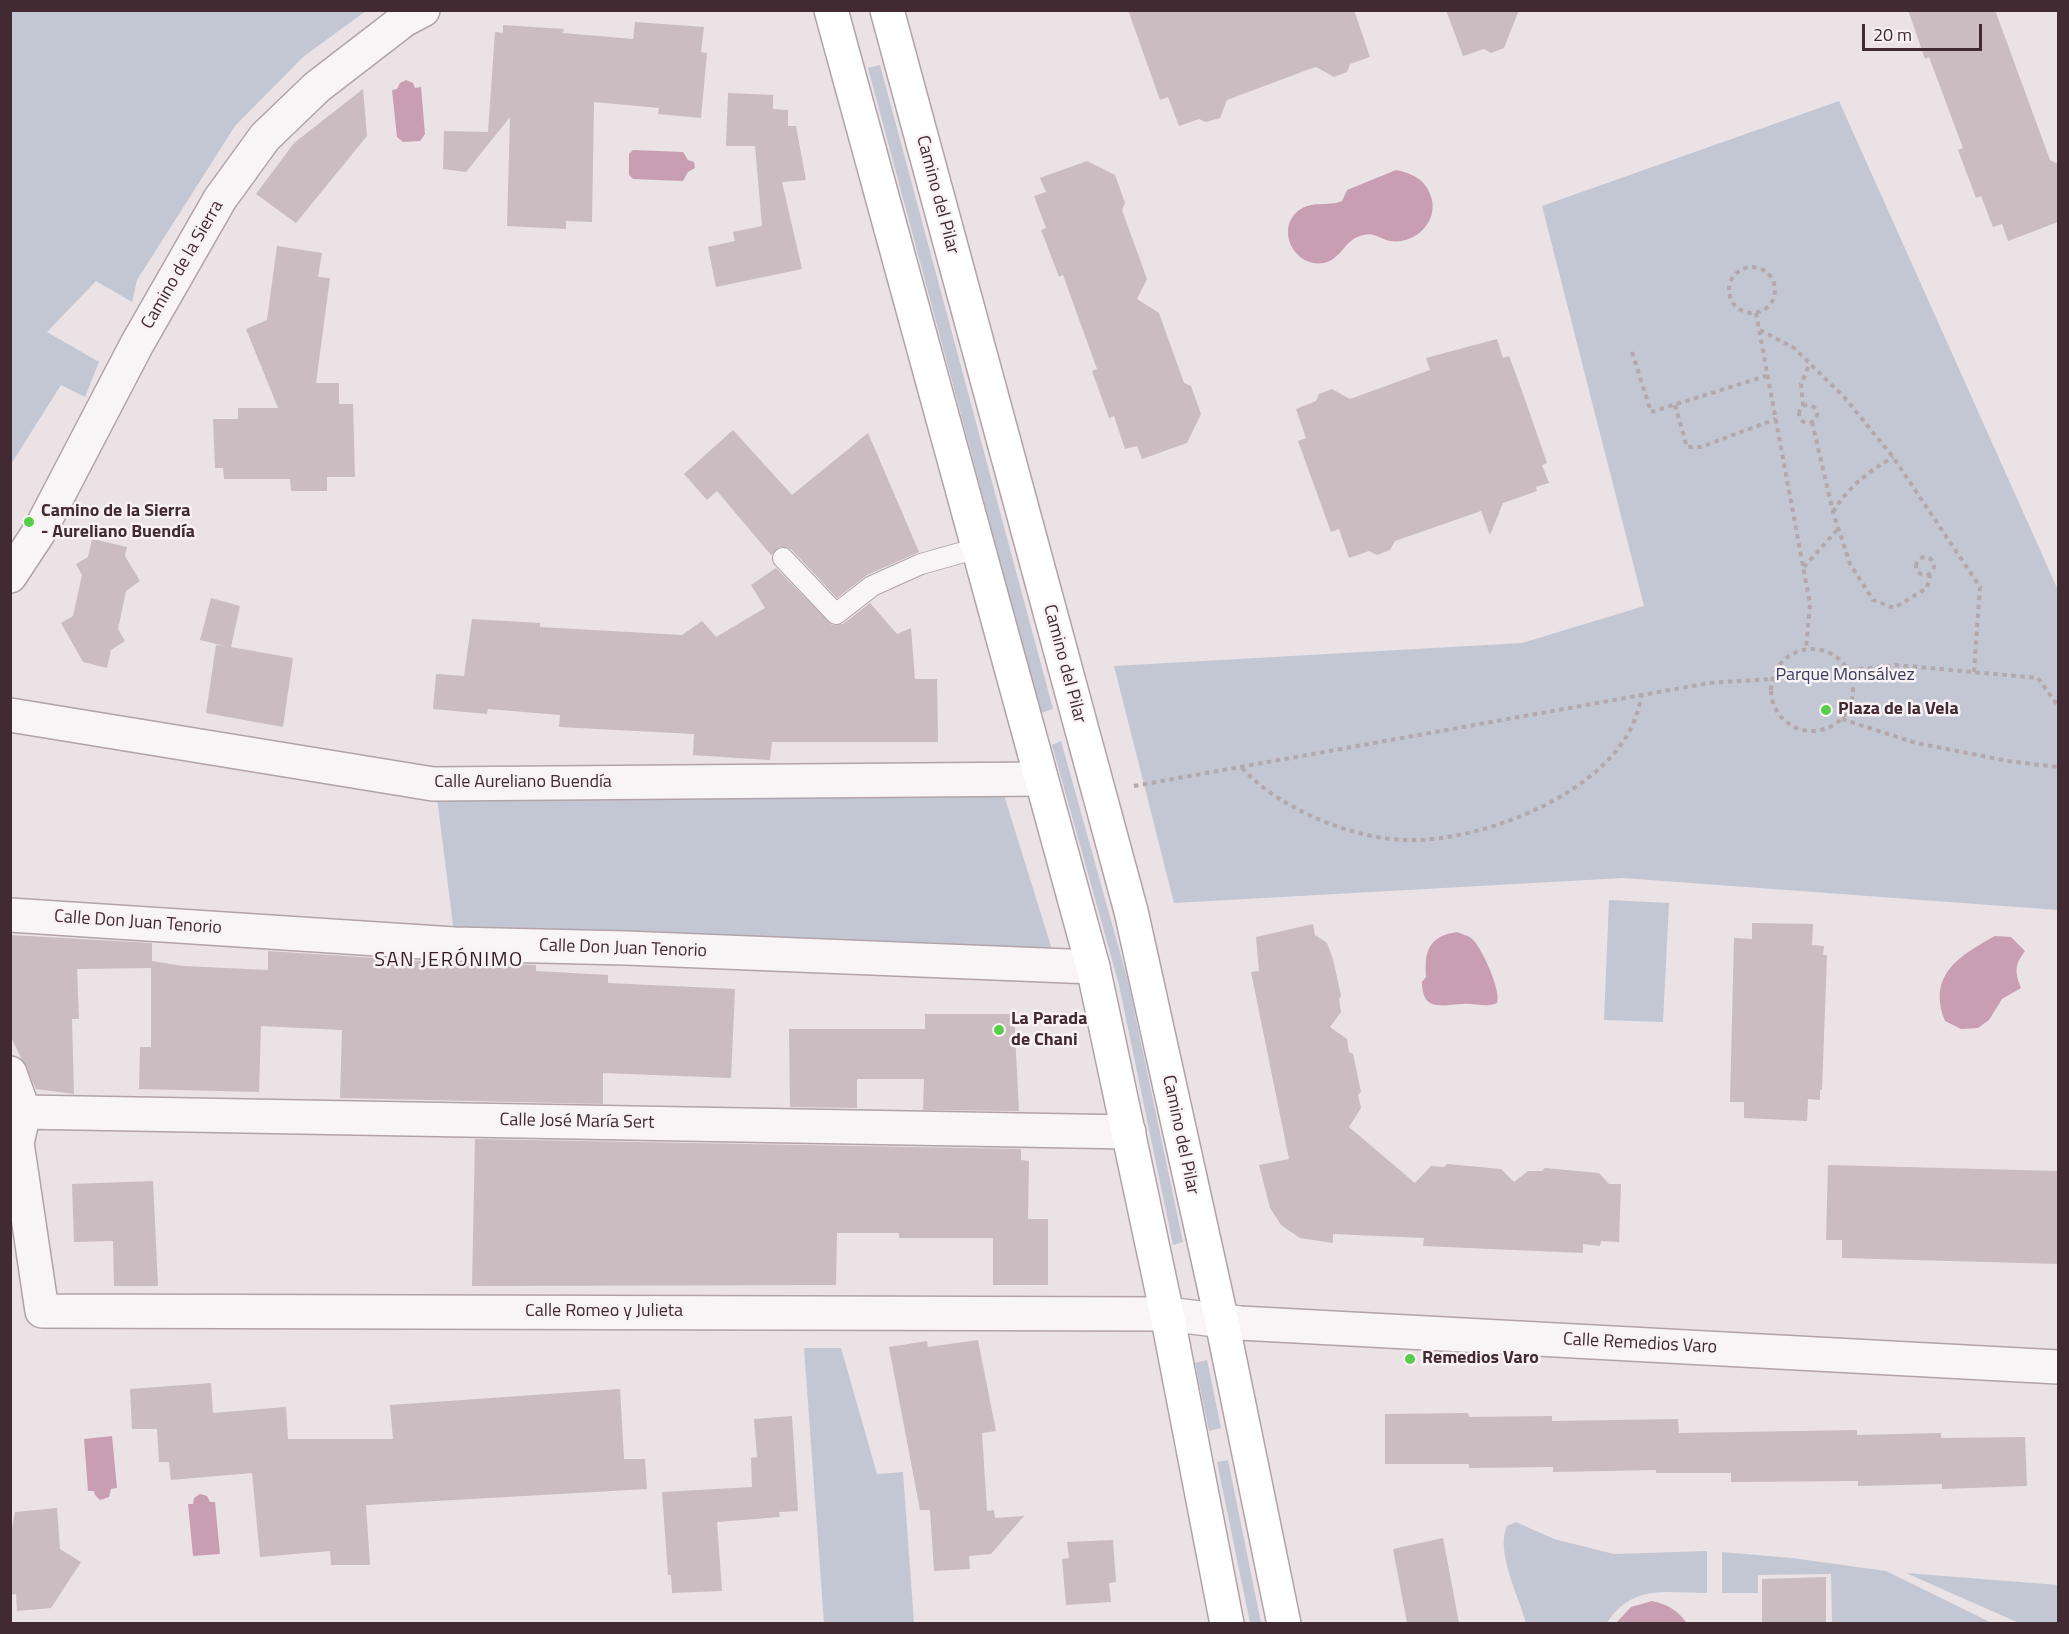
<!DOCTYPE html>
<meta charset="utf-8">
<style>
body{margin:0}
#map{position:relative;width:2069px;height:1634px;overflow:hidden;background:#eae2e5;font-family:"Titillium Web",sans-serif}
canvas{display:block}
.frame{position:absolute;inset:0;border:12px solid #422a32;pointer-events:none}
.scale{position:absolute;left:1862px;top:24px;width:120px;height:27px;box-sizing:border-box;border:3px solid #422a32;border-top:0;padding-left:8px;font-size:18px;line-height:21px;white-space:nowrap;color:#422a32;-webkit-text-stroke:4px #f8f2f4;paint-order:stroke}
</style>
<div id="map">
<canvas width="2069" height="1634"></canvas>
<div class="frame"></div>
<div class="scale">20 m</div>
</div>
<script>
const g = document.querySelector('canvas').getContext('2d');
g.lineJoin = 'round';
function fillPath(path, color) {
  g.fillStyle = color;
  g.fill(path, 'evenodd');
}
function strokePath(path, color, width, dash) {
  g.strokeStyle = color;
  g.lineWidth = width;
  g.lineCap = dash ? 'butt' : 'round';
  g.setLineDash(dash || []);
  g.stroke(path);
}
function write(font, color, halo, rows, align = 'center') {
  g.font = font + ' "Titillium Web",sans-serif';
  g.lineWidth = 5;
  g.setLineDash([]);
  g.textBaseline = 'middle';
  g.strokeStyle = halo;
  g.fillStyle = color;
  for (const [text, x, y, turn = 0] of rows) {
    g.save();
    g.translate(x, y);
    g.rotate((+turn || 0) * Math.PI / 180);
    g.textAlign = isNaN(turn) ? turn : align;
    if (halo) g.strokeText(text, 0, 0);
    g.fillText(text, 0, 0);
    g.restore();
  }
}
const green = new Path2D(`
 M 11,10 L 366,11 L 303,57 L 235,126 L 137,280 L 132,302 L 96,281 L 47,332 L 99,362 L 85,397 L 61,385 L 11,464 Z
 M 880,65 L 1053,709 L 1041,713 L 868,68 Z
 M 1839,101 L 2058,590 L 2058,910 L 1623,878 L 1174,903 L 1114,666 L 1522,643 L 1644,606 L 1542,206 Z
 M 1061,741 L 1128,981 L 1183,1242 L 1173,1245 L 1119,985 L 1052,745 Z
 M 1004,795 L 1054,956 L 454,933 L 437,798 Z
 M 1609,900 L 1669,903 L 1663,1022 L 1604,1020 Z
 M 804,1348 L 841,1348 L 877,1474 L 903,1472 L 914,1623 L 824,1623 Z
 M 1207,1360 L 1221,1428 L 1209,1431 L 1195,1363 Z
 M 1228,1460 L 1261,1623 L 1250,1623 L 1217,1462 Z
 M 1516,1522 L 1554,1539 L 1614,1554 L 1707,1551 L 1707,1593 C 1666,1593 1632,1584 1607,1623 L 1526,1623 C 1519,1597 1495,1551 1507,1526 Z
 M 1722,1552 L 1792,1558 L 1886,1571 L 1992,1623 L 1832,1623 L 1831,1574 L 1758,1575 L 1758,1593 L 1722,1593 Z
 M 1906,1573 L 2058,1585 L 2058,1623 L 2019,1623 Z`);
const water = new Path2D(`
 M 406,80 L 413,83 L 415,88 L 421,87 L 425,134 L 420,141 L 403,142 L 397,137 L 392,90 L 397,89 L 400,83 Z
 M 633,150 L 683,152 L 688,160 L 694,162 L 695,168 L 688,172 L 683,181 L 633,179 L 629,175 L 629,154 Z
 M 1396,170 C 1414,174 1427,180 1432,200 C 1437,224 1413,245 1390,241 C 1380,239 1374,232 1364,235 C 1345,238 1342,259 1324,263 C 1295,268 1275,230 1298,211 C 1311,200 1328,207 1342,201 L 1347,190 Z
 M 1457,932 C 1461,934 1467,935 1471,938 C 1481,945 1502,992 1497,1003 C 1486,1008 1475,1003 1463,1004 C 1442,1005 1422,1012 1422,982 L 1426,977 C 1424,951 1429,936 1457,932 Z
 M 1995,936 L 2011,937 L 2025,951 C 2014,966 2015,972 2021,988 L 2002,999 L 1989,1020 L 1978,1028 L 1961,1029 L 1945,1021 C 1927,975 1959,956 1995,936 Z
 M 112,1436 L 117,1488 L 111,1489 L 109,1497 L 100,1500 L 95,1495 L 94,1491 L 88,1491 L 84,1439 Z
 M 200,1494 L 207,1496 L 210,1502 L 215,1502 L 220,1554 L 193,1556 L 188,1504 L 193,1504 L 194,1498 Z
 M 1652,1601 C 1669,1605 1677,1610 1687,1623 L 1616,1623 L 1631,1607 Z`);
const building = new Path2D(`
 M 1128,10 L 1354,10 L 1370,57 L 1350,64 L 1347,72 L 1334,77 L 1316,67 L 1307,70 L 1227,100 L 1220,118 L 1206,122 L 1199,119 L 1179,126 L 1168,97 L 1160,100 Z
 M 1446,10 L 1519,10 L 1504,48 L 1491,53 L 1484,49 L 1463,56 Z
 M 1908,10 L 1995,10 L 2050,160 L 2058,164 L 2058,222 L 2008,241 L 2002,224 L 1993,227 L 1981,196 L 1976,198 L 1958,150 L 1963,148 L 1929,57 L 1925,59 Z
 M 635,22 L 704,27 L 701,52 L 707,53 L 701,118 L 658,114 L 659,108 L 594,102 L 592,222 L 566,221 L 566,229 L 507,226 L 510,117 L 466,172 L 443,169 L 444,131 L 488,132 L 495,32 L 503,33 L 503,25 L 564,29 L 563,33 L 633,39 Z
 M 363,89 L 367,136 L 296,223 L 256,194 L 294,143 Z
 M 728,93 L 773,95 L 773,109 L 788,110 L 788,126 L 796,126 L 806,180 L 782,182 L 802,269 L 716,287 L 708,247 L 735,241 L 733,232 L 762,226 L 755,146 L 726,146 Z
 M 1087,161 L 1115,175 L 1125,203 L 1122,210 L 1147,279 L 1137,299 L 1159,313 L 1184,383 L 1191,386 L 1201,414 L 1187,443 L 1142,459 L 1137,446 L 1125,449 L 1114,416 L 1109,418 L 1092,371 L 1097,369 L 1063,275 L 1059,277 L 1045,240 L 1041,230 L 1046,228 L 1034,196 L 1046,192 L 1040,178 Z
 M 277,246 L 322,253 L 318,277 L 330,278 L 316,383 L 339,383 L 339,404 L 353,404 L 355,477 L 327,477 L 327,491 L 291,491 L 290,479 L 224,479 L 223,468 L 215,468 L 213,419 L 238,419 L 238,408 L 278,408 L 246,329 L 267,320 Z
 M 1497,339 L 1503,358 L 1509,356 L 1522,391 L 1547,463 L 1542,465 L 1549,483 L 1536,487 L 1537,491 L 1503,503 L 1490,535 L 1481,511 L 1395,541 L 1390,550 L 1377,555 L 1369,551 L 1349,558 L 1339,529 L 1331,532 L 1310,474 L 1298,441 L 1306,438 L 1296,409 L 1316,401 L 1319,394 L 1332,389 L 1350,399 L 1430,370 L 1426,358 Z
 M 733,430 L 792,495 L 868,433 L 919,552 L 867,575 L 837,598 L 791,549 L 780,547 L 771,555 L 717,491 L 707,500 L 684,474 Z
 M 92,539 L 127,547 L 125,556 L 140,581 L 126,591 L 118,629 L 125,641 L 111,650 L 107,668 L 83,662 L 61,623 L 73,616 L 82,575 L 76,564 L 88,557 Z
 M 776,568 L 832,625 L 843,624 L 870,603 L 897,634 L 911,628 L 915,679 L 937,679 L 938,742 L 772,742 L 770,760 L 737,758 L 693,755 L 694,734 L 559,727 L 560,715 L 488,709 L 487,714 L 433,709 L 436,674 L 464,676 L 472,619 L 540,623 L 540,627 L 682,635 L 702,621 L 716,637 L 765,608 L 751,585 Z
 M 211,598 L 240,606 L 231,647 L 293,658 L 283,727 L 206,713 L 216,645 L 225,646 L 200,640 Z
 M 1752,923 L 1813,924 L 1812,945 L 1824,946 L 1823,955 L 1827,955 L 1822,1090 L 1820,1090 L 1820,1100 L 1808,1099 L 1807,1121 L 1744,1118 L 1744,1102 L 1730,1102 L 1734,938 L 1752,939 Z
 M 1313,924 L 1315,935 L 1327,943 L 1333,959 L 1341,996 L 1339,999 L 1341,1012 L 1330,1027 L 1347,1039 L 1349,1052 L 1353,1054 L 1361,1092 L 1358,1095 L 1361,1108 L 1349,1127 L 1415,1183 L 1431,1166 L 1444,1167 L 1447,1164 L 1501,1169 L 1514,1182 L 1528,1171 L 1542,1171 L 1545,1168 L 1599,1173 L 1609,1184 L 1621,1184 L 1619,1242 L 1601,1241 L 1600,1246 L 1583,1244 L 1583,1253 L 1423,1246 L 1424,1238 L 1333,1234 L 1333,1243 L 1300,1238 L 1281,1225 L 1270,1208 L 1259,1165 L 1289,1159 L 1251,972 L 1259,971 L 1256,937 Z
 M 10,935 L 152,943 L 152,961 L 183,966 L 268,970 L 268,951 L 453,963 L 536,965 L 536,971 L 608,975 L 608,983 L 735,989 L 731,1078 L 603,1073 L 603,1104 L 340,1098 L 342,1030 L 261,1026 L 259,1092 L 139,1089 L 140,1047 L 151,1047 L 151,968 L 77,969 L 79,1019 L 72,1019 L 74,1094 L 36,1089 L 10,1035 Z
 M 925,1014 L 1014,1014 L 1019,1111 L 923,1110 L 924,1079 L 857,1079 L 857,1108 L 790,1107 L 789,1029 L 925,1029 Z
 M 475,1139 L 1021,1149 L 1021,1160 L 1029,1161 L 1028,1219 L 1048,1219 L 1048,1285 L 993,1285 L 993,1238 L 899,1238 L 899,1233 L 837,1233 L 836,1285 L 472,1286 Z
 M 1828,1165 L 2058,1171 L 2058,1264 L 1842,1258 L 1842,1240 L 1826,1240 Z
 M 153,1181 L 158,1286 L 114,1286 L 113,1241 L 74,1242 L 72,1184 Z
 M 978,1340 L 996,1431 L 982,1433 L 987,1511 L 994,1510 L 995,1518 L 1024,1516 L 991,1554 L 969,1556 L 970,1569 L 934,1571 L 930,1510 L 920,1510 L 889,1347 L 927,1341 L 928,1347 Z
 M 211,1383 L 213,1413 L 286,1407 L 288,1439 L 393,1439 L 390,1405 L 620,1389 L 624,1459 L 645,1459 L 647,1489 L 366,1505 L 370,1565 L 331,1565 L 330,1551 L 260,1557 L 252,1473 L 171,1480 L 169,1462 L 159,1462 L 157,1429 L 132,1429 L 130,1389 Z
 M 1468,1413 L 1469,1417 L 1552,1416 L 1552,1421 L 1678,1419 L 1679,1433 L 1857,1430 L 1857,1435 L 1941,1433 L 1941,1438 L 2025,1437 L 2027,1486 L 1942,1489 L 1942,1484 L 1858,1486 L 1858,1481 L 1731,1482 L 1731,1473 L 1656,1473 L 1656,1470 L 1553,1472 L 1553,1467 L 1469,1468 L 1469,1464 L 1385,1464 L 1385,1414 Z
 M 792,1416 L 798,1511 L 779,1512 L 780,1517 L 717,1522 L 722,1591 L 672,1593 L 671,1575 L 668,1575 L 662,1492 L 752,1487 L 751,1458 L 757,1457 L 754,1419 Z
 M 57,1508 L 60,1549 L 81,1562 L 51,1608 L 17,1611 L 16,1594 L 10,1595 L 10,1539 L 15,1512 Z
 M 1443,1538 L 1459,1623 L 1407,1623 L 1393,1549 Z
 M 1113,1540 L 1116,1582 L 1109,1583 L 1111,1602 L 1066,1605 L 1062,1559 L 1069,1558 L 1067,1542 Z
 M 1826,1577 L 1826,1623 L 1762,1623 L 1762,1579 Z`);
const path = new Path2D(`
 M1729 290a23 23 0 1 1 46 0a23 23 0 1 1-46 0Z
 M 1756,313 L 1810,604 L 1806,648
 M 1760,330 L 1794,348 L 1845,398 L 1893,457 L 1980,587 L 1974,672
 M 1632,352 L 1651,412 L 1769,375
 M1799 414a9 9 0 1 1 18 0a9 9 0 1 1-18 0Z
 M 1675,405 L 1687,447 L 1701,447 L 1776,419
 M 1803,406 L 1801,384 L 1810,363
 M 1812,422 L 1833,512 L 1850,564 L 1873,600 L 1894,608 L 1927,588 L 1930,575
 M 1833,512 C 1849,486 1867,473 1893,457
 M1916 566a9 9 0 1 1 18 0a9 9 0 1 1-18 0Z
 M 1804,567 L 1838,529
 M1771 690a41 41 0 1 1 82 0a41 41 0 1 1-82 0Z
 M 1850,670 L 1897,665 L 2038,678 L 2058,706
 M 1842,719 L 1916,743 L 2008,761 L 2058,767
 M 1242,768 C 1278,808 1352,839 1406,840 C 1485,843 1631,786 1641,695
 M 1134,786 L 1709,683 L 1772,679`);
const service = new Path2D(`
 M 783,558 L 836,614 L 872,586 L 921,564 L 978,548`);
const minor = new Path2D(`
 M 10,576 L 39,532 L 137,344 L 220,199 L 265,137 L 317,87 L 404,20 L 423,10
 M 10,715 L 433,784 L 1041,779
 M 10,915 L 454,944 L 626,948 L 1093,967
 M 10,1073 L 24,1112 L 17,1143 L 42,1311 L 1167,1314 L 1240,1323 L 2058,1367
 M 24,1112 L 1129,1132`);
const secondary = new Path2D(`
 M 831,10 L 1093,967 L 1167,1314 L 1227,1624
 M 887,10 L 1131,911 L 1222,1322 L 1284,1624`);
const markers = [
 [29,522,6,"#58cd49"],
 [1826,710,6,"#58cd49"],
 [999,1030,6,"#58cd49"],
 [1410,1359,6,"#58cd49"]
];
const streetNames = [
 ["Camino del Pilar",937,195,75],
 ["Camino de la Sierra",183,265,-60],
 ["Camino del Pilar",1064,664,75],
 ["Calle Aureliano Buendía",523,783],
 ["Calle Don Juan Tenorio",138,923,4],
 ["Calle Don Juan Tenorio",623,949,2],
 ["Calle José María Sert",577,1122,1],
 ["Camino del Pilar",1180,1135,78],
 ["Calle Romeo y Julieta",604,1312],
 ["Calle Remedios Varo",1640,1344,3]
];
const poiNames = [
 ["Camino de la Sierra",41,512],
 ["- Aureliano Buendía",41,533],
 ["Plaza de la Vela",1838,710],
 ["La Parada",1011,1020],
 ["de Chani",1011,1041],
 ["Remedios Varo",1422,1359]
];
const parkNames = [
 ["Parque Monsálvez",1845,676]
];
const neighbourhoodNames = [
 ["SAN JERÓNIMO",449,961]
];
fillPath(green, '#c3c7d4');
fillPath(water, '#ca9eb2');
fillPath(building, '#cabcc1');
strokePath(service, '#b1a3a8', 22);
strokePath(minor, '#b1a3a8', 36);
strokePath(secondary, '#b1a3a8', 36);
strokePath(path, '#b3a8ac', 4, [4.5, 4.5]);
strokePath(service, '#f9f5f6', 20);
strokePath(minor, '#f9f5f6', 33);
strokePath(secondary, '#fff', 33);
for (const [x, y, r, color] of markers) {
  const dot = new Path2D();
  dot.arc(x, y, r, 0, 2 * Math.PI);
  g.fillStyle = color;
  g.fill(dot);
  strokePath(dot, '#f8f2f4', 2);
}
write('18px', '#422a32', '#f8f2f4', streetNames);
write('bold 18px', '#422a32', '#f8f2f4', poiNames, 'left');
write('18px', '#383e5e', '#f8f2f4', parkNames);
g.letterSpacing = '1.5px';
write('20px', '#331c23', '#f8f2f4', neighbourhoodNames);
g.letterSpacing = '0px';
</script>
